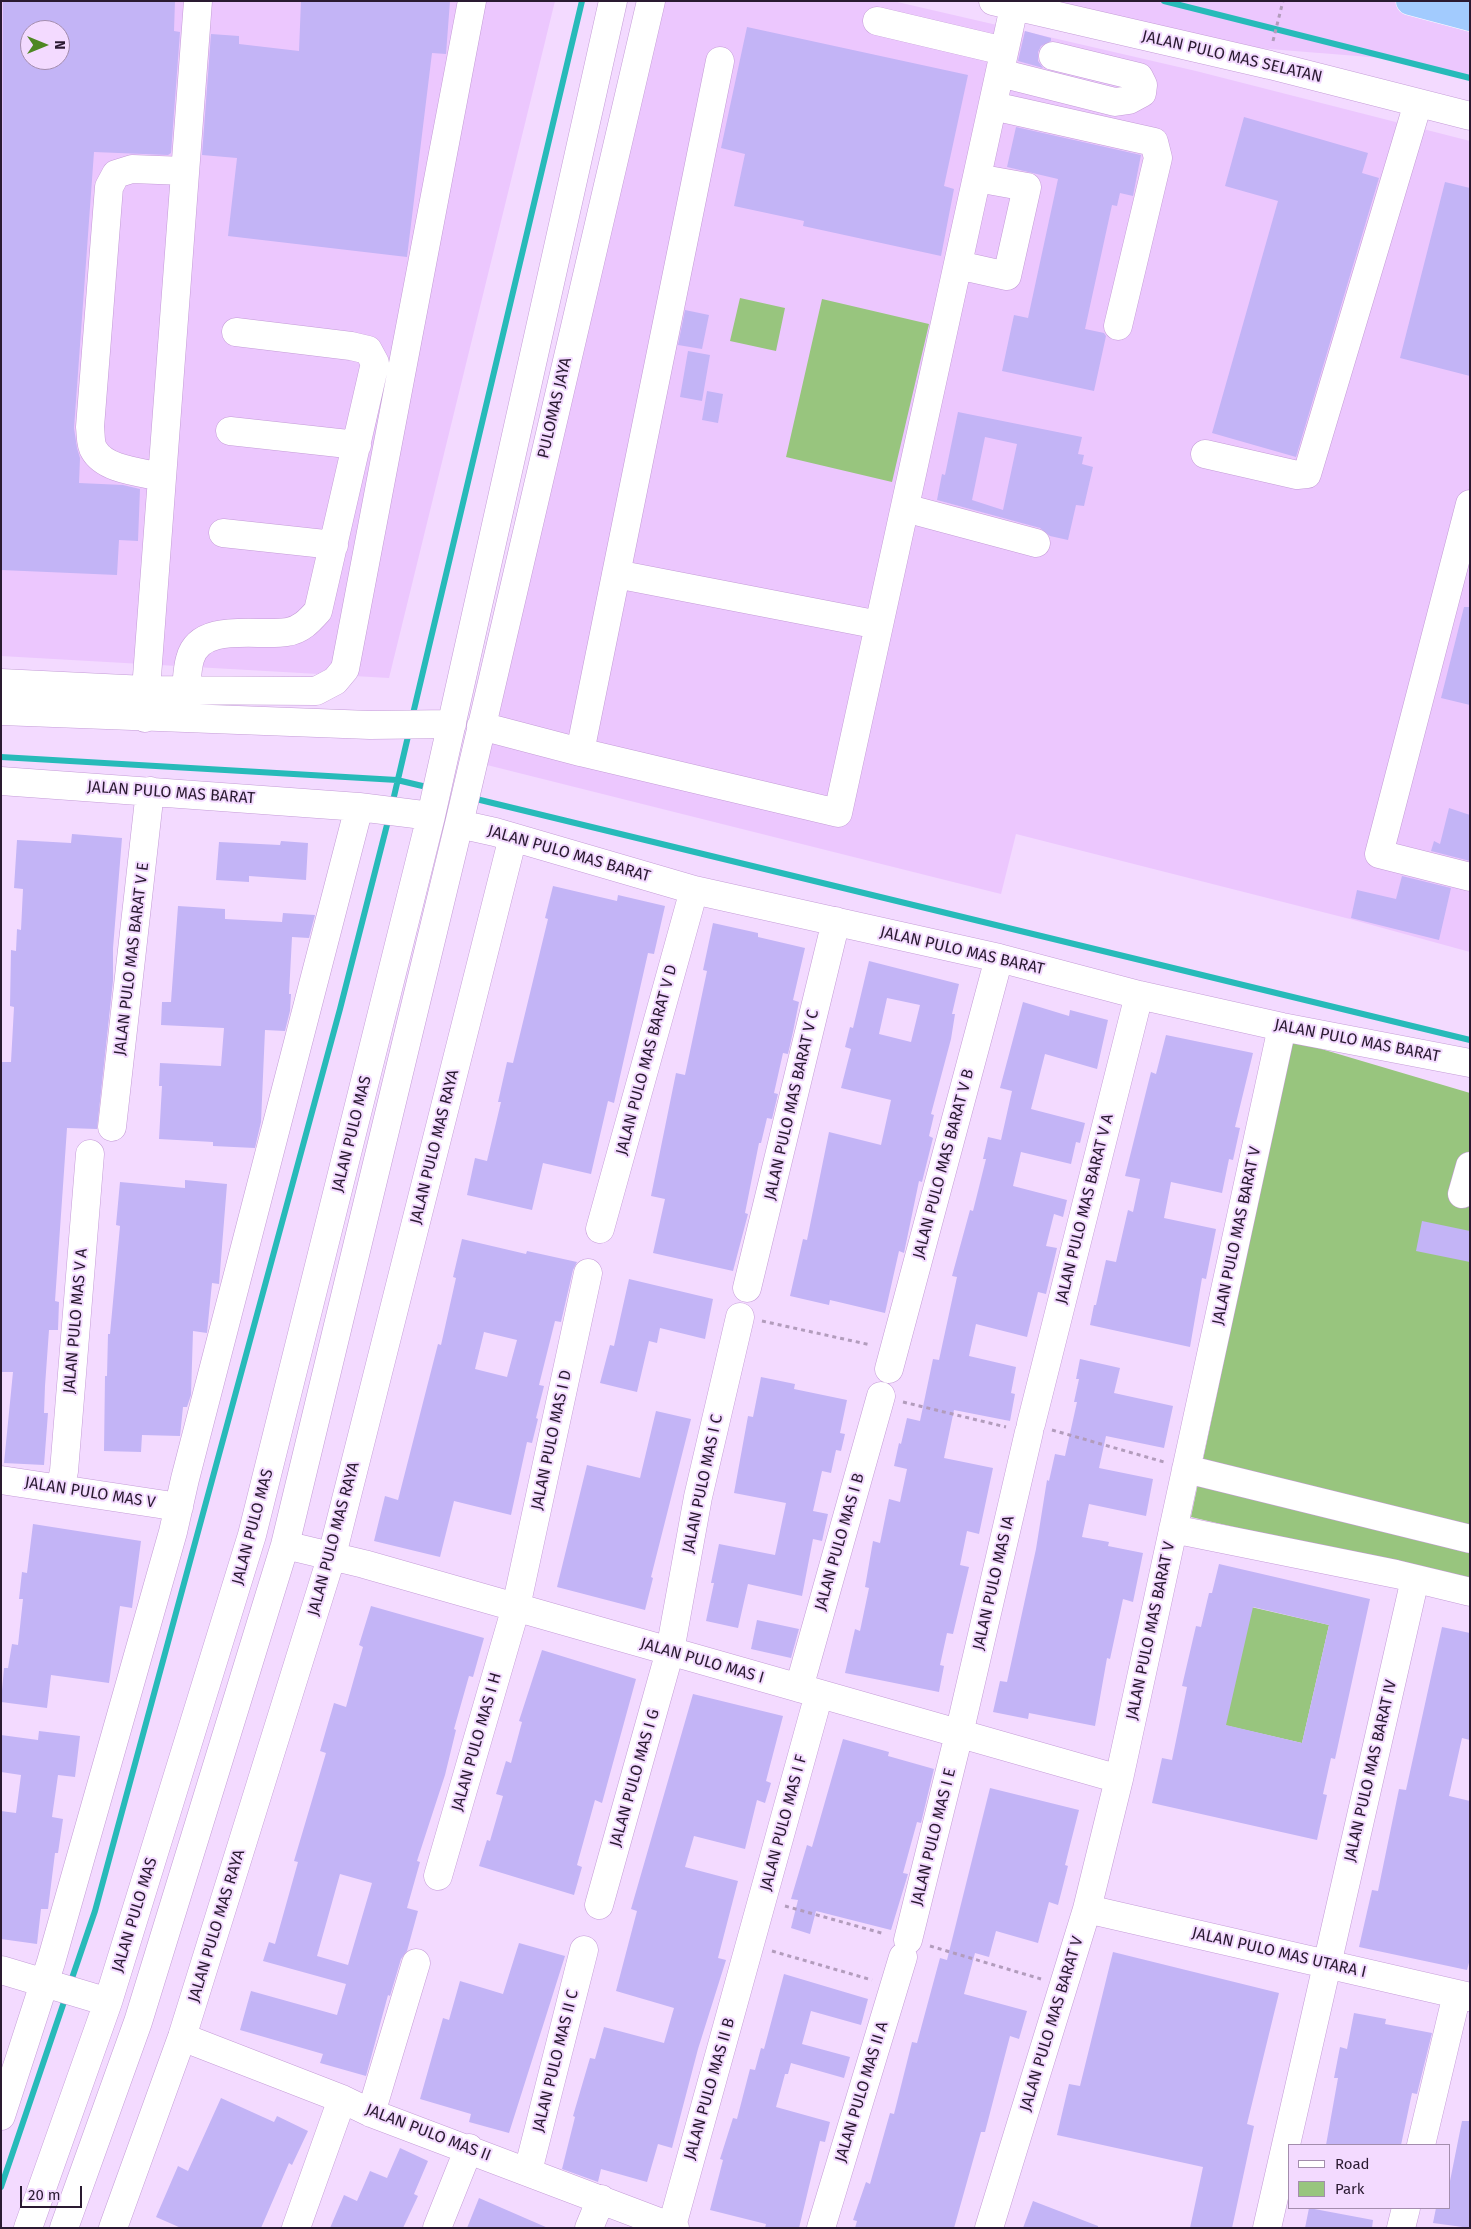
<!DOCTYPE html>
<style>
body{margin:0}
#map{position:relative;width:1471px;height:2229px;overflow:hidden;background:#f3daff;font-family:"Fira Sans",sans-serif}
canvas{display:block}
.frame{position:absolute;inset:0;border:2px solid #2a1a31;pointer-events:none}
.legend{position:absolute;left:1288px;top:2144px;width:162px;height:65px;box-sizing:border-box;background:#f3daff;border:1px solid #a38dad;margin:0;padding:6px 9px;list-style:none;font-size:15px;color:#2a1a31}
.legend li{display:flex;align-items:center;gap:10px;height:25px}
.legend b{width:25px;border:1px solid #a38dad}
.north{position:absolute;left:20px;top:20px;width:50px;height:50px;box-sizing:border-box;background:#f3daff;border:1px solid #a38dad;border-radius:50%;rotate:90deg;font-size:14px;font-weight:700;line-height:20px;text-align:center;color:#2a1a31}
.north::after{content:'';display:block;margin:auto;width:18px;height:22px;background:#4e8723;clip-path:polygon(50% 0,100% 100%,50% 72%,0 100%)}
.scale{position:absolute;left:20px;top:2186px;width:62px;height:22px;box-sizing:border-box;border:2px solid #2a1a31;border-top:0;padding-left:6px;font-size:15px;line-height:18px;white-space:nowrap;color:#2a1a31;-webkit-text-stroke:4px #f3daff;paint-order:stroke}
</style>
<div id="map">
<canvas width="1471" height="2229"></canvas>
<div class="frame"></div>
<ul class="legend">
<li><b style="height:6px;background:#fff"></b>Road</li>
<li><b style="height:14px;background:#98c57e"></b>Park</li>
</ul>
<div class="north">N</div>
<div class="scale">20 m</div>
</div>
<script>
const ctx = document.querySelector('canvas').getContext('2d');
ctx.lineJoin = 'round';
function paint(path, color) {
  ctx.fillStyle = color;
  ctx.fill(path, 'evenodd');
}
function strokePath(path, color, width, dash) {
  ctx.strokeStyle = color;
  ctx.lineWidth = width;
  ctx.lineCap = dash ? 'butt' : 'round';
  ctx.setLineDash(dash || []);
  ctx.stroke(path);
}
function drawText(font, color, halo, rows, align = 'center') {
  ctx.font = font + ' "Fira Sans",sans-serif';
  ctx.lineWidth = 4;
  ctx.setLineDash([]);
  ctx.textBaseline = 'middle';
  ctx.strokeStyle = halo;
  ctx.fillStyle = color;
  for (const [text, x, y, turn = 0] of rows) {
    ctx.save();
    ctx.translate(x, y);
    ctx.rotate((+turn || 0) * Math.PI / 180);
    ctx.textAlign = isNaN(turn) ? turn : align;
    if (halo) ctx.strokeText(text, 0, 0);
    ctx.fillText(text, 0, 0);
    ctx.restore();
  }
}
const built = new Path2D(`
 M 1,1 L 555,1 L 389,678 L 1,656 ZM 30,30 L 60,30 L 60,60 L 30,60 Z
 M 662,1 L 893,1 L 1196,71 L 1470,141 L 1470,952 L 1350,919 L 1016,834 L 1001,894 L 487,765 Z
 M 998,1 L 1470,1 L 1470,78 L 1395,59 L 1181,42 Z`);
const green = new Path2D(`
 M 740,298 L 785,308 L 776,351 L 730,341 Z
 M 822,299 L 929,324 L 892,482 L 786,457 Z
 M 1291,1040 L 1470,1093 L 1470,1582 L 1191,1517 Z
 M 1238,1604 L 1329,1625 L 1302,1743 L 1211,1722 Z`);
const stream = new Path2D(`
 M 1164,1 L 1470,78
 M 412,718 L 582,1
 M 1,757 L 397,780 L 431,788
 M 472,798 L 1470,1040
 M 392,805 L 409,732
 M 70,1984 L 95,1911 L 340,1009 L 389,817
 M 1,2187 L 66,1996`);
const building = new Path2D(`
 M 3,1 L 175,1 L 174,31 L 180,32 L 171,153 L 168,155 L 94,152 L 74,428 L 77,448 L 80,458 L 79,483 L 123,485 L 140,489 L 138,541 L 119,540 L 117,575 L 1,570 ZM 30,30 L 60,30 L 60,60 L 30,60 Z
 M 301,1 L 450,1 L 446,54 L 432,53 L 407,257 L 228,236 L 237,158 L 202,155 L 211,34 L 239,36 L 239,44 L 299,51 Z
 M 747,27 L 968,75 L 944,186 L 954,189 L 941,256 L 803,226 L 804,221 L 734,206 L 745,154 L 721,148 Z
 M 1025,31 L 1051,38 L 1051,41 L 1041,46 L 1038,52 L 1038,61 L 1043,68 L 1018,61 Z
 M 1244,117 L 1368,153 L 1362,173 L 1379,178 L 1296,457 L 1212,433 L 1278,201 L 1225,186 Z
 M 1016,127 L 1141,155 L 1133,196 L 1120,193 L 1117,206 L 1112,205 L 1085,329 L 1104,333 L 1106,336 L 1094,391 L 1002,371 L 1014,315 L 1028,318 L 1058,179 L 1007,167 Z
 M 1445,182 L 1470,188 L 1470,376 L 1400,358 Z
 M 685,310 L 709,315 L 702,349 L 678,345 Z
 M 688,351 L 710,355 L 702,401 L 680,397 Z
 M 707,391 L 723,394 L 718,423 L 702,420 Z
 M 958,412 L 1082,437 L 1078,454 L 1084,455 L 1082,464 L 1093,467 L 1084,506 L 1076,505 L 1068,540 L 1050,536 L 1040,528 L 937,500 L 942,474 L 945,475 ZM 985,437 L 1017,444 L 1003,510 L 972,500 Z
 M 1464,607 L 1470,607 L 1470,705 L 1441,698 Z
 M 1449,808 L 1470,815 L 1470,861 L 1431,851 L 1434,841 L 1440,844 Z
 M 72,834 L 122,838 L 113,948 L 113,981 L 97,1129 L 67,1128 L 55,1301 L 59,1302 L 58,1330 L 49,1330 L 45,1386 L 44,1413 L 48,1413 L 44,1465 L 4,1463 L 13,1372 L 1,1372 L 1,1062 L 11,1062 L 14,1007 L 10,1006 L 11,950 L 16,951 L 17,929 L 21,930 L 23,889 L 14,888 L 17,840 L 71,843 Z
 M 281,841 L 308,843 L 306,880 L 249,876 L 249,882 L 216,880 L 219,842 L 280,845 Z
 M 1402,876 L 1451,888 L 1439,940 L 1351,918 L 1357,890 L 1396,899 Z
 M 553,886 L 617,901 L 618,895 L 665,906 L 654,954 L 648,953 L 614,1103 L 608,1101 L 591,1174 L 543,1163 L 532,1210 L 467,1195 L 475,1158 L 487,1161 L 501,1102 L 498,1102 L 507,1062 L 513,1063 L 548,919 L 545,918 Z
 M 178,906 L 225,909 L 225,919 L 282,922 L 283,913 L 315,915 L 309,938 L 292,937 L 289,994 L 291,994 L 290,1011 L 285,1031 L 265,1030 L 261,1122 L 255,1148 L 213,1146 L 213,1142 L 159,1139 L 162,1086 L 159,1086 L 160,1063 L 221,1066 L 224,1028 L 161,1025 L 162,1002 L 171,1002 Z
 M 713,923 L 758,933 L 758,937 L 805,948 L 793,1000 L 799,1002 L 793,1032 L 788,1054 L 783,1053 L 774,1093 L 778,1094 L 772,1119 L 767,1118 L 761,1143 L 759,1143 L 745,1213 L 748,1214 L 733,1271 L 653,1253 L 665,1199 L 651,1196 L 676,1073 L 685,1075 L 707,971 L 703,970 Z
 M 869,961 L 959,984 L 952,1014 L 955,1014 L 951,1039 L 931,1114 L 934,1115 L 929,1136 L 933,1138 L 922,1182 L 919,1181 L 904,1253 L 899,1251 L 885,1313 L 830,1300 L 829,1305 L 790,1296 L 803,1239 L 807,1240 L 829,1132 L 881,1145 L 891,1100 L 841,1088 L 851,1049 L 845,1047 L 850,1027 L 853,1028 ZM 887,998 L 920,1005 L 911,1042 L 879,1034 Z
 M 1023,1002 L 1069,1016 L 1070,1010 L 1108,1020 L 1097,1069 L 1045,1054 L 1031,1109 L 1085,1123 L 1080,1143 L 1076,1142 L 1071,1164 L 1021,1152 L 1013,1186 L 1067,1200 L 1063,1217 L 1054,1214 L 1046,1246 L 1057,1248 L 1046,1294 L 1038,1292 L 1027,1337 L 976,1324 L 969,1356 L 1016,1367 L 1011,1393 L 1015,1394 L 1010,1421 L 954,1410 L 944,1458 L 993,1468 L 979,1534 L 967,1531 L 960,1565 L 969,1567 L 953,1634 L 947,1633 L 940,1665 L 944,1666 L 939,1692 L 845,1673 L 855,1629 L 860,1631 L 869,1588 L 865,1587 L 873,1541 L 880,1543 L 889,1499 L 900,1502 L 907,1469 L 894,1466 L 899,1443 L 901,1444 L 907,1418 L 920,1421 L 933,1359 L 939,1360 L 957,1277 L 952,1276 L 970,1210 L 973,1211 L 986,1159 L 983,1159 L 988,1137 L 1001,1140 L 1012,1091 L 1000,1088 Z
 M 1166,1035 L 1253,1053 L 1235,1127 L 1240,1128 L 1233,1160 L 1229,1159 L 1222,1193 L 1171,1182 L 1164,1218 L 1216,1229 L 1206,1279 L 1202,1278 L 1190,1347 L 1090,1325 L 1094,1305 L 1096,1305 L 1106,1260 L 1116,1262 L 1128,1210 L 1133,1212 L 1140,1179 L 1125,1176 L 1151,1072 L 1156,1074 Z
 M 185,1180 L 227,1184 L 219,1284 L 212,1283 L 207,1333 L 193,1331 L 191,1395 L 187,1407 L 183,1407 L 180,1436 L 142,1435 L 141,1452 L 104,1451 L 105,1376 L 107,1376 L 108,1334 L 110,1334 L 120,1226 L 116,1225 L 120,1182 L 185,1188 Z
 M 1422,1221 L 1470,1231 L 1470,1262 L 1416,1251 Z
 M 462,1239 L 526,1254 L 527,1251 L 577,1262 L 573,1270 L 561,1322 L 555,1321 L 539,1385 L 544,1386 L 536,1418 L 538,1419 L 532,1443 L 527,1442 L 511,1515 L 454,1501 L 440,1557 L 374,1541 L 385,1496 L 398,1500 L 438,1344 L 441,1345 L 456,1278 L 453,1277 ZM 484,1332 L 517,1340 L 507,1377 L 475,1369 Z
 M 629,1279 L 713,1299 L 705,1339 L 660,1328 L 657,1343 L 649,1341 L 637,1392 L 600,1383 L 610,1345 L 614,1346 Z
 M 1080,1359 L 1120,1368 L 1114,1393 L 1173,1406 L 1164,1448 L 1106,1436 L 1099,1468 L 1153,1479 L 1146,1516 L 1089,1504 L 1082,1537 L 1109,1542 L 1108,1546 L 1143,1553 L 1133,1602 L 1123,1599 L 1110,1659 L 1107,1658 L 1095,1726 L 1029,1713 L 1028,1719 L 993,1712 L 1000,1681 L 1007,1682 L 1036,1549 L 1047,1480 L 1049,1481 L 1055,1454 L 1065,1456 L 1077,1402 L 1074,1402 L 1079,1379 L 1076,1379 Z
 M 761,1377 L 795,1384 L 794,1389 L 847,1400 L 840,1433 L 845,1434 L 841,1451 L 836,1450 L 831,1473 L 822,1471 L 813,1511 L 828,1514 L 822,1541 L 813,1539 L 802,1596 L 748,1584 L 738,1628 L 706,1621 L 714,1583 L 711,1583 L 719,1544 L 775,1555 L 786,1503 L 734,1493 L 748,1416 L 753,1417 Z
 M 656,1411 L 691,1419 L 651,1577 L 653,1578 L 645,1610 L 557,1587 L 587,1465 L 640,1478 Z
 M 33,1524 L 141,1541 L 132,1608 L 120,1606 L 109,1683 L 51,1675 L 47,1708 L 1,1702 L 4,1668 L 8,1668 L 12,1644 L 18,1645 L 23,1599 L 19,1599 L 22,1572 L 27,1573 Z
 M 1219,1564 L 1370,1599 L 1335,1759 L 1331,1758 L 1323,1794 L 1327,1795 L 1317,1840 L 1152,1803 L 1162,1758 L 1172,1760 L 1187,1687 L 1182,1686 L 1196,1626 L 1201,1627 L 1209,1593 L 1212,1593 ZM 1253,1607 L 1329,1625 L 1302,1743 L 1226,1725 Z
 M 371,1606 L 484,1638 L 473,1677 L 469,1676 L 454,1729 L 456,1730 L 445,1775 L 417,1861 L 420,1862 L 407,1908 L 418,1911 L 407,1951 L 401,1959 L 390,1996 L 388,1995 L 366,2076 L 320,2063 L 323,2054 L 240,2030 L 251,1991 L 337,2015 L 346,1984 L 263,1961 L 269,1942 L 275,1944 L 298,1862 L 294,1861 L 326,1753 L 320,1751 L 334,1703 L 346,1707 L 363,1647 L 359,1645 ZM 340,1874 L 372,1883 L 348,1965 L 317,1956 Z
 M 757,1620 L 799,1629 L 791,1658 L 751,1649 Z
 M 1442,1627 L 1470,1633 L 1470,1740 L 1462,1738 L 1449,1796 L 1470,1801 L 1470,1959 L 1467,1970 L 1359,1947 L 1372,1890 L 1378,1891 L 1399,1789 L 1406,1790 Z
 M 542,1650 L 636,1679 L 602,1803 L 595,1800 L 577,1865 L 582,1867 L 574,1895 L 479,1866 L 487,1840 L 490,1841 L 503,1796 L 496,1794 L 506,1761 L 511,1763 L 522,1722 L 519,1721 Z
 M 693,1694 L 783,1716 L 766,1781 L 771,1783 L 765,1803 L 757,1800 L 745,1849 L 694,1836 L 685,1867 L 738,1881 L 718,1958 L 726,1960 L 698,2049 L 672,2148 L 658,2144 L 647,2182 L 601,2169 L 598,2182 L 562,2169 L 575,2117 L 573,2116 L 590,2058 L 595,2059 L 604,2027 L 664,2043 L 674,2008 L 616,1991 L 637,1911 L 631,1909 Z
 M 39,1731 L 80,1736 L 75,1777 L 58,1775 L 52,1817 L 63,1819 L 58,1853 L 55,1853 L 48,1909 L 41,1909 L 37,1944 L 1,1939 L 1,1811 L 16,1813 L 21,1775 L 1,1772 L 1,1735 L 38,1740 Z
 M 843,1739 L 889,1752 L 888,1756 L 934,1769 L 921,1823 L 917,1822 L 903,1873 L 908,1874 L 891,1930 L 816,1911 L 810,1934 L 791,1928 L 798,1900 L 791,1899 L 807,1845 L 812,1847 Z
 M 990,1788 L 1079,1810 L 1065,1865 L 1068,1866 L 1058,1905 L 1049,1902 L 1038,1943 L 996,1931 L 989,1957 L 975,1953 L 964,1994 L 1027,2011 L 1019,2039 L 1010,2036 L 985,2132 L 981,2132 L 954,2228 L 855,2228 L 857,2221 L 853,2220 L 858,2205 L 866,2182 L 870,2184 L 890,2113 L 894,2114 L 912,2042 L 917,2043 L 940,1958 L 947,1960 Z
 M 519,1943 L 565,1956 L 509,2133 L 469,2122 L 471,2114 L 420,2099 L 443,2018 L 449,2020 L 460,1981 L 503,1994 Z
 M 1113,1952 L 1279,1993 L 1247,2124 L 1254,2126 L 1232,2228 L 1190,2228 L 1203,2167 L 1057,2135 L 1069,2084 L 1080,2086 Z
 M 784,1974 L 868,1999 L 861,2025 L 811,2011 L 802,2044 L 850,2057 L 844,2078 L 791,2063 L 788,2074 L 785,2074 L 776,2107 L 830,2122 L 825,2142 L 820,2141 L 799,2228 L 765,2228 L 766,2224 L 710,2210 L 723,2160 L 720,2159 L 733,2118 L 737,2119 L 750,2069 L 755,2070 L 761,2048 L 764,2049 Z
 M 1354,2013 L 1386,2019 L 1385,2024 L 1432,2033 L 1417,2094 L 1412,2093 L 1401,2145 L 1326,2145 L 1338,2078 L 1334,2078 L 1340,2047 L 1347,2049 Z
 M 221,2098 L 274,2122 L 277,2116 L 308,2131 L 292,2165 L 289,2163 L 261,2228 L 181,2228 L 156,2217 L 178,2166 L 188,2171 Z
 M 1462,2121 L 1470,2121 L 1470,2228 L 1433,2223 L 1436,2208 L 1450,2208 L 1450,2181 Z
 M 400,2148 L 428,2161 L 414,2194 L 418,2196 L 403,2228 L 330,2228 L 344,2195 L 357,2201 L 370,2171 L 387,2178 Z
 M 479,2198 L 548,2228 L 467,2228 Z
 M 1033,2201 L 1098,2226 L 1098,2228 L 1023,2228 Z
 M 1309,2208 L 1373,2220 L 1372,2228 L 1305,2228 Z`);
const path = new Path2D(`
 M 1273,41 L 1283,1
 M 762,1321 L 871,1345
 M 903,1402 L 1006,1427
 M 1052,1430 L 1164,1462
 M 785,1906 L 885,1934
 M 930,1946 L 1041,1979
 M 772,1951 L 872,1980`);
const minor = new Path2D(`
 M 993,1 L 1270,65 L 1470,116
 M 877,21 L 1004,51
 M 1000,73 L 1115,102 L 1129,100 L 1142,93 L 1143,85 L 1139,77 L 1053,56
 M 993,106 L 1154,142 L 1158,158 L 1118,326
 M 958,265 L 1007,276 L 1027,187 L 977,178
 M 230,431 L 357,445
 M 1205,454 L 1297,475 L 1307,474 L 1418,103
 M 162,477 C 141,472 105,470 94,450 C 90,444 91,434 90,427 L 109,187 L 116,174 L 132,169 L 185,171
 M 1470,504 L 1379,854 L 1470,877
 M 905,508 L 1036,543
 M 223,533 L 334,545
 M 616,574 L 879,625
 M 1,683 L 146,690 L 198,1
 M 186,690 C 187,680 187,669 190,659 C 200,621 259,637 287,632 C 301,630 309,621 318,611 L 375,363 L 368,350 L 351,346 L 236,332
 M 1,711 L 370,725 L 452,724
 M 145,718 L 146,690 L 316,691 L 335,681 L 345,669 L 472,1
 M 481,726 L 580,752 L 838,813 L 1014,7
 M 580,752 L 720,61
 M 1,781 L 359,807 L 431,816
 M 459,824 L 495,832 L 694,890 L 999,958 L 1139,995 L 1282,1027 L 1470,1063
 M 112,1127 L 150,791
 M 1462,1194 L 1470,1166
 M 600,1229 L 694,890
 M 747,1288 L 836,921
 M 889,1369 L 999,958
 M 1031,1424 L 1139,995
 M 1186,1469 L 1470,1539
 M 1,1480 L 179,1507
 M 60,1488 L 64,1471 L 90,1154
 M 1173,1529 L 1396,1574 L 1470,1592
 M 285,1545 L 364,1564 L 1119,1779
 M 799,1688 L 881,1396
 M 438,1876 L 516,1607 L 588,1273
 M 599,1905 L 670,1651 L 698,1497 L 740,1317
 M 1087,1909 L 1470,1997
 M 908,1940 L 959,1734 L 1029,1432
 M 1,1970 L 108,2002
 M 182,2037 L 342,2099 L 371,2113 L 675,2228
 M 371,2113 L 416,1963
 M 1,2116 L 51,1962 L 173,1532 L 185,1479 L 359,807
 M 1421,2145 L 1457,1994
 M 528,2171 L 584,1950
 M 672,2226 L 819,1694
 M 28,2228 L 108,2002 L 252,1535 L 431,816 L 613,1
 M 64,2228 L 138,2022 L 285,1545 L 459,824 L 651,1
 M 113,2228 L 182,2037 L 332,1555 L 513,837
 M 296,2228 L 342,2099
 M 437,2228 L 469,2148
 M 589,2228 L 601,2199
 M 821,2228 L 903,1957
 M 989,2228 L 1087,1909 L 1119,1779 L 1282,1027
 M 1267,2228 L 1415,1579
 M 1401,2228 L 1406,2208`);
const highway = new Path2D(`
 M 1410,1 L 1470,17`);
const streetNames = [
 ["JALAN PULO MAS SELATAN",1232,57,13],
 ["PULOMAS JAYA",555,408,-77],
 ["JALAN PULO MAS BARAT",171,793,4],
 ["JALAN PULO MAS BARAT",569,854,16],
 ["JALAN PULO MAS BARAT",962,951,13],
 ["JALAN PULO MAS BARAT V E",132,959,-83],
 ["JALAN PULO MAS BARAT",1357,1041,11],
 ["JALAN PULO MAS BARAT V D",647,1060,-75],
 ["JALAN PULO MAS BARAT V C",792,1105,-77],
 ["JALAN PULO MAS",352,1134,-76],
 ["JALAN PULO MAS RAYA",435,1147,-76],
 ["JALAN PULO MAS BARAT V B",944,1164,-75],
 ["JALAN PULO MAS BARAT V A",1085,1209,-76],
 ["JALAN PULO MAS BARAT V",1237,1236,-78],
 ["JALAN PULO MAS V A",76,1321,-85],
 ["JALAN PULO MAS I D",552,1440,-78],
 ["JALAN PULO MAS I C",703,1484,-78],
 ["JALAN PULO MAS V",90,1493,9],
 ["JALAN PULO MAS",253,1527,-75],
 ["JALAN PULO MAS RAYA",334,1539,-75],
 ["JALAN PULO MAS I B",840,1542,-74],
 ["JALAN PULO MAS IA",994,1583,-77],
 ["JALAN PULO MAS BARAT V",1151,1631,-78],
 ["JALAN PULO MAS I",702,1661,16],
 ["JALAN PULO MAS I H",477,1742,-74],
 ["JALAN PULO MAS BARAT IV",1371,1771,-77],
 ["JALAN PULO MAS I G",635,1778,-74],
 ["JALAN PULO MAS I F",784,1823,-75],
 ["JALAN PULO MAS I E",934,1837,-76],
 ["JALAN PULO MAS",135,1915,-73],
 ["JALAN PULO MAS RAYA",217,1926,-73],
 ["JALAN PULO MAS UTARA I",1279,1953,13],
 ["JALAN PULO MAS BARAT V",1052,2024,-73],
 ["JALAN PULO MAS II C",556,2061,-76],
 ["JALAN PULO MAS II B",710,2089,-74],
 ["JALAN PULO MAS II A",862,2092,-73],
 ["JALAN PULO MAS II",428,2133,21]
];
paint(built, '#ecc7fe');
paint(green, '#98c57e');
strokePath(stream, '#27bab9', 6);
paint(building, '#c3b4f6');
strokePath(minor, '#c49cd7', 29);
strokePath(highway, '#fff', 29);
strokePath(path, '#b29cbc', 3, [4, 4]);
strokePath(minor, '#fff', 28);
strokePath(highway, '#a2cbfe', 28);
drawText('16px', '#2a1a31', '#f3daff', streetNames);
</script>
